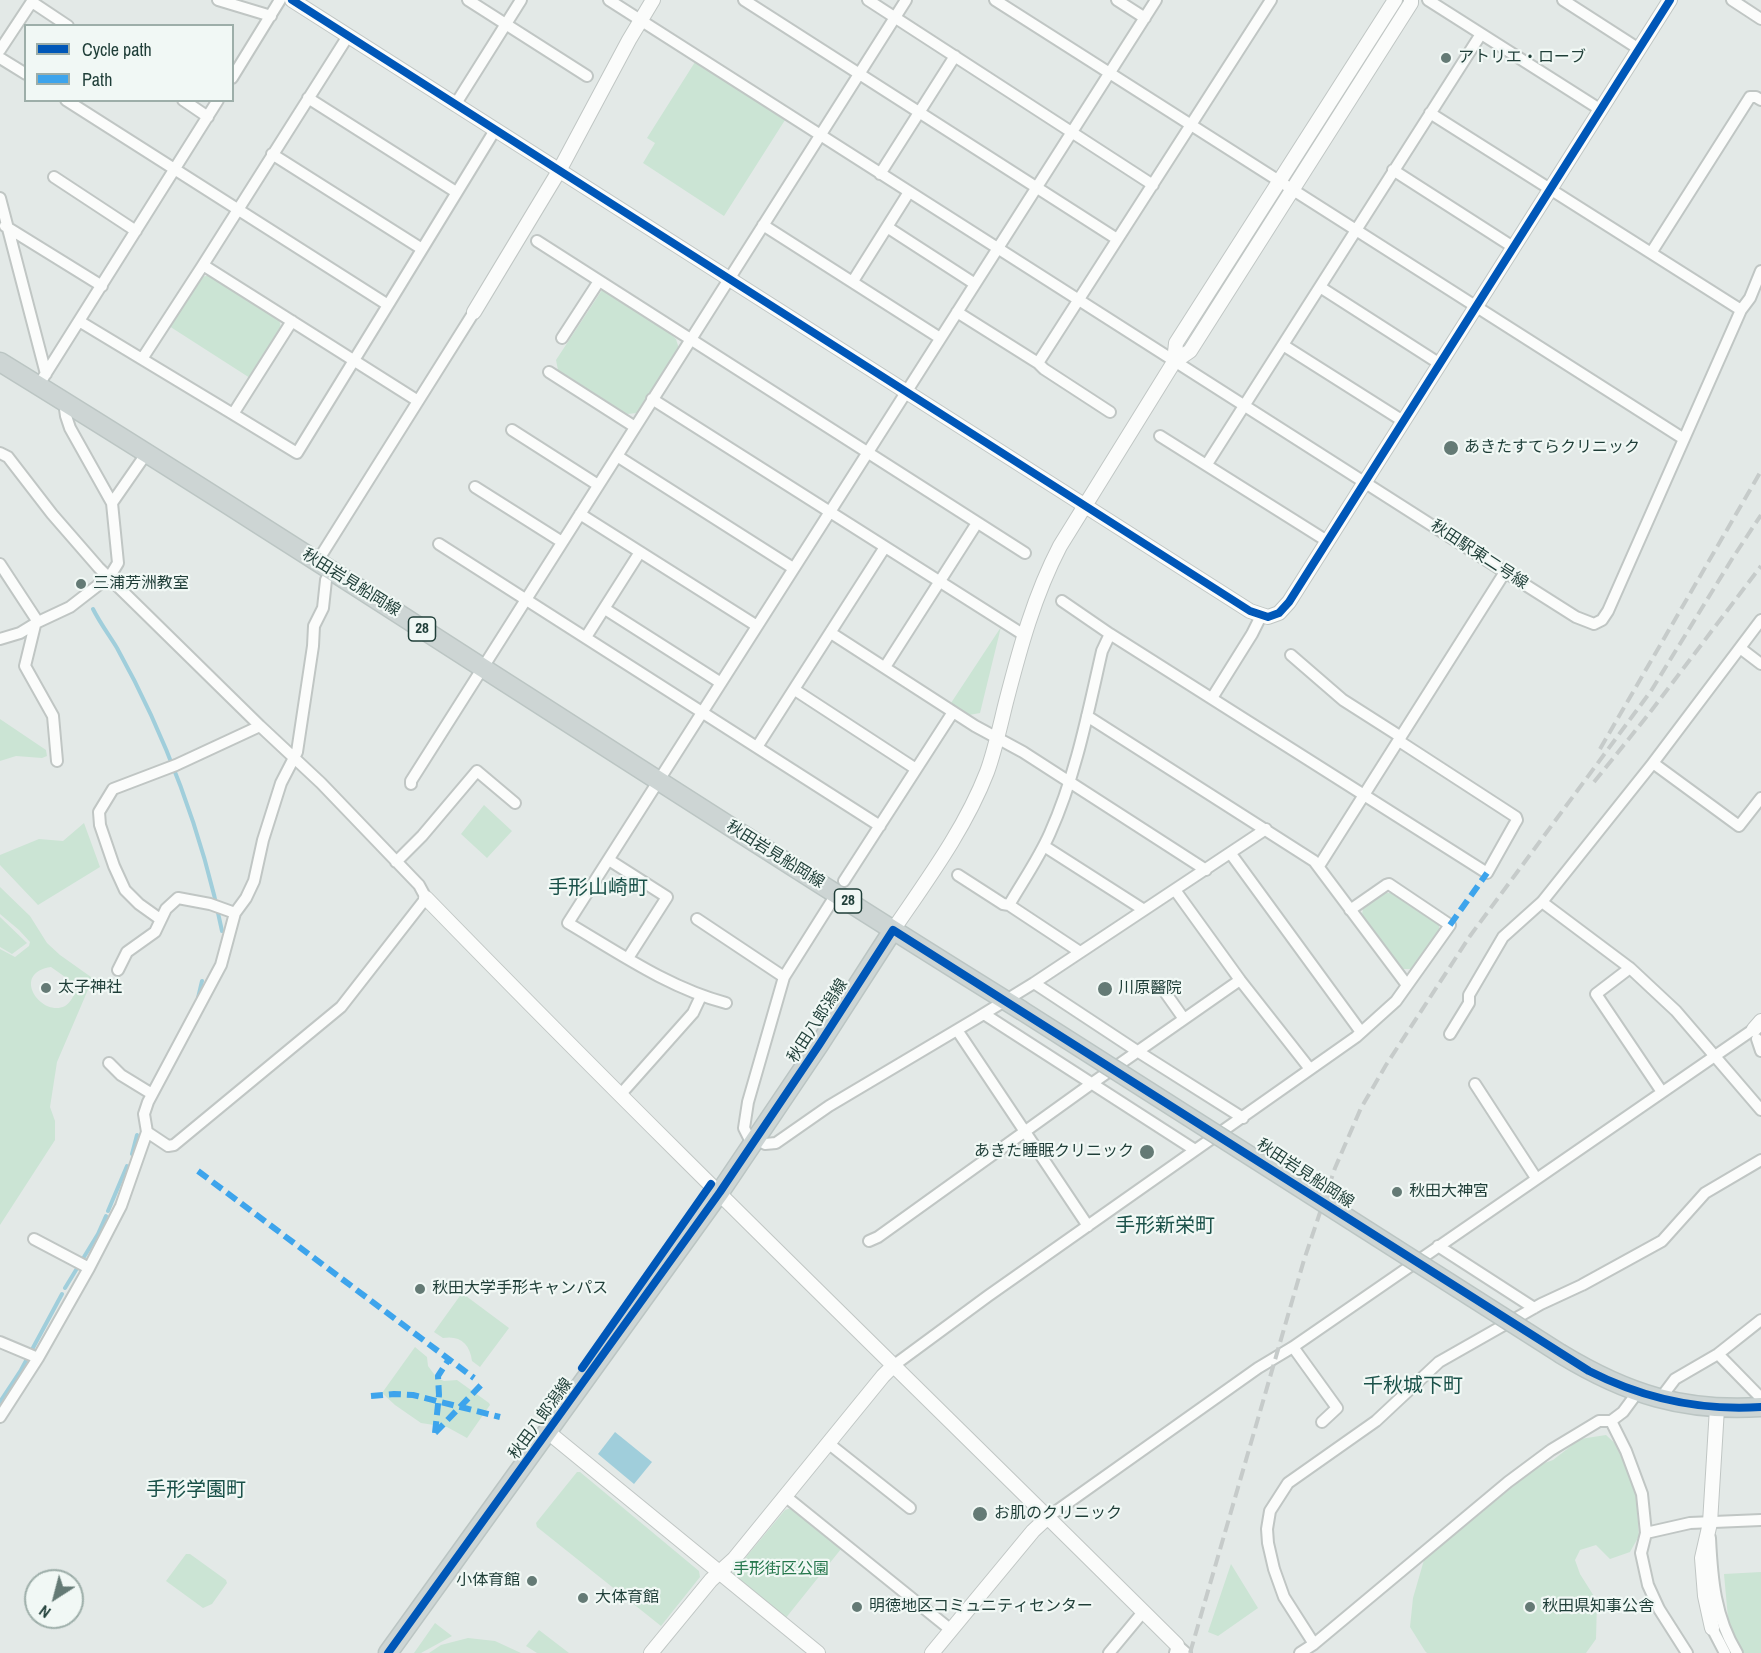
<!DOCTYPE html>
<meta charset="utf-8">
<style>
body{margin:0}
#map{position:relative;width:1761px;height:1653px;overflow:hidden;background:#e3e9e7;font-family:"Archivo Narrow",sans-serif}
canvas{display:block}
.legend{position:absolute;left:24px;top:24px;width:210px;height:78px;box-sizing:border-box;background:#f1f8f5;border:2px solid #9daea9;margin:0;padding:8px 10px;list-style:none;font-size:18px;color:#1f3e38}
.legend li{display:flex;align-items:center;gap:12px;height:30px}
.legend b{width:30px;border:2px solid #9daea9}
.north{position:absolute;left:24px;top:1569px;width:60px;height:60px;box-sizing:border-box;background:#f1f8f5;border:2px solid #9daea9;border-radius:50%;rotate:216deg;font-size:16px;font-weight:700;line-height:24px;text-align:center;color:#1f3e38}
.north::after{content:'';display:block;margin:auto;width:21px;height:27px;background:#647a75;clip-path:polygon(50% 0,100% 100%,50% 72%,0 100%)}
</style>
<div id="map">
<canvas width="1761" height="1653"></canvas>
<ul class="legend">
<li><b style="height:8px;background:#0057b8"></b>Cycle path</li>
<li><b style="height:8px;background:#3da4ec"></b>Path</li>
</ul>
<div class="north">N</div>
</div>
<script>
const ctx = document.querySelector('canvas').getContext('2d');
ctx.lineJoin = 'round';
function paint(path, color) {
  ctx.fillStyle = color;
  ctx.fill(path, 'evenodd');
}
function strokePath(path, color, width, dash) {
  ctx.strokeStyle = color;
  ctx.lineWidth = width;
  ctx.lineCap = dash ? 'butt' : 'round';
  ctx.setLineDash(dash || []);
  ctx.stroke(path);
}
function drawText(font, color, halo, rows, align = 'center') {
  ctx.font = font + ' "Archivo Narrow","Noto Sans JP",sans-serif';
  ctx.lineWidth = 4.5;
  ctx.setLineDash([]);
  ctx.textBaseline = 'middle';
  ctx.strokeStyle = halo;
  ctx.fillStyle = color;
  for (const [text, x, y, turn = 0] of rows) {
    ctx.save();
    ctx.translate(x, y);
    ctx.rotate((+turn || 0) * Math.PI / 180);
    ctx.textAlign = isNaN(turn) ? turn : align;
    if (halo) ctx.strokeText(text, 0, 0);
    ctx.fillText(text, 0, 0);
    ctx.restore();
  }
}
const green = new Path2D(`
 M 695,62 L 785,120 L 724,216 L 643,163 L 655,143 L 647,138 Z
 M 211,275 L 279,318 L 281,329 L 250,378 L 169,326 L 201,277 Z
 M 602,290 L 668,332 L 676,339 L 679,349 L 637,413 L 627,414 L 558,370 L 556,360 Z
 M 1001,627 L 980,713 L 969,715 L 951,703 Z
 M 0,719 L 46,750 L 47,756 L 42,758 L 16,756 L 0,761 Z
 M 484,805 L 512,831 L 487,858 L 461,834 Z
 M 84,823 L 100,867 L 38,905 L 0,865 L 0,855 L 39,839 L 63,841 Z
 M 0,887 L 30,916 L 47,943 L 60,955 L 91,977 L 90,985 L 57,1062 L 50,1107 L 55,1121 L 55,1140 L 0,1225 L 0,949 L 15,957 L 29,946 L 30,942 L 19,930 L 0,914 ZM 51,967 L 68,979 L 76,991 C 73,997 70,1003 65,1006 C 41,1018 10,973 51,967 Z
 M 1383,893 L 1393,893 L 1439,922 L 1439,931 L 1412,969 L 1400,969 L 1362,916 L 1363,907 Z
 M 0,917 L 27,943 L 12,954 L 0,947 Z
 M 462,1293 L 509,1328 L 480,1367 L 472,1361 C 470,1344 460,1335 443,1338 L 434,1332 Z
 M 415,1347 L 427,1357 L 428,1366 L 437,1378 L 444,1381 L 457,1380 L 489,1403 L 490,1405 L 467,1438 L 447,1427 L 421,1423 L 395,1405 L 382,1393 Z
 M 1606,1435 L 1618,1446 L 1636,1492 L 1639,1536 L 1630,1552 L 1610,1559 L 1596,1545 L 1580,1550 L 1575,1560 L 1580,1574 L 1597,1601 L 1596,1639 L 1586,1653 L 1427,1653 L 1425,1651 L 1410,1627 L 1413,1598 L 1424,1560 L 1539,1465 L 1553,1460 L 1580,1439 Z
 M 577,1472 L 580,1472 L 699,1571 L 700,1577 L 661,1626 L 537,1527 L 536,1523 Z
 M 791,1508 L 841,1549 L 785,1619 L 732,1574 L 785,1510 Z
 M 186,1554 L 190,1554 L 226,1580 L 227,1583 L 212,1604 L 203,1608 L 166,1581 Z
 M 1231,1564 L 1258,1608 L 1218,1636 L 1208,1632 Z
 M 1761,1572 L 1761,1653 L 1744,1653 L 1729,1629 L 1724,1574 Z
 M 435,1623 L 452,1636 L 421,1653 L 414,1653 Z
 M 539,1630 L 569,1653 L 537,1653 L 526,1646 Z
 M 468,1638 L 495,1641 L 521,1653 L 429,1653 L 441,1645 Z`);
const water = new Path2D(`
 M 615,1432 L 652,1462 L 634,1484 L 598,1454 Z`);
const stream = new Path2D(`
 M 93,609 C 100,623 109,635 117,648 C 165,734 203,835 222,931
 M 198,998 L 202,981
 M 132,1154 L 137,1135
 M 108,1211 L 127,1166
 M 65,1288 L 98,1234 L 106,1216
 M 0,1402 L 21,1370 L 62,1294`);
const minor = new Path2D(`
 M 218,0 L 271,16
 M 468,0 L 587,76
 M 609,0 L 1505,572 L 1576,617 L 1594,624 L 1602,620 L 1608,611 L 1741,310 L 1750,298 L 1761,271
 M 744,0 L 1117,239
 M 868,0 L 1153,185
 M 995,0 L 1684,439
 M 1117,0 L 1145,18
 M 1428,0 L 1601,110
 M 1563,0 L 1639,49
 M 1732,0 L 1761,19
 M 32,2 L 68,26
 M 348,36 L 203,265 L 418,401
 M 0,50 L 33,0
 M 0,58 L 26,74
 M 232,78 L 280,0
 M 308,98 L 456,192
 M 66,100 L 388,305 L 297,453 L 233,414 L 292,321
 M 183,100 L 208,117
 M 455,105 L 521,0
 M 1430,113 L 1741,310
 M 272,154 L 422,249
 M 1393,170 L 1513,247
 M 880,174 L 955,56
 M 54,177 L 136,231
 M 0,198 L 46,374
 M 763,225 L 940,338
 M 5,226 L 102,286
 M 887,227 L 975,284
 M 537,241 L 1025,553
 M 1651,253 L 1750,97 L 1756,97 L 1761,100
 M 853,281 L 909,192
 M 1320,287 L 1440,364
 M 388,305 L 495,130
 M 957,312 L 1038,363 L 1044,369 L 1110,412
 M 79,321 L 233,414
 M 562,338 L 599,281
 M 1283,345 L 1403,421
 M 142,359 L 203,265
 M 1038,363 L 1271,0
 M 549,372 L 635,427
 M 38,386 L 218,100
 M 652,399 L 1024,635
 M 512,430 L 598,485
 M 1160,436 L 1327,541
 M 0,453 L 8,457 L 52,514 L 99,568 L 260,726 L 321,783 L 419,885 L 426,898 L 341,1007 L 174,1145 L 168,1146 L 147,1132
 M 617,456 L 793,568
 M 1207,464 L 1481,34
 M 475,487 L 562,542
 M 112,503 L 146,454
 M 580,514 L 757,626
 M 439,544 L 880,826
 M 317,562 L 474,312
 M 0,564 L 38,622
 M 1062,601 L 1110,634 L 1487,873 L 1514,825 L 1517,820 L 1516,817 L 1399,741
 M 605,609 L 721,683
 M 35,625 L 25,666 L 53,716 L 57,761
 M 831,633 L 975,726 L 1023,752 L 1206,870
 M 586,637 L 640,552
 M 0,639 L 20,633 L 38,622 L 70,607 L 110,576 L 118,563 L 112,503 L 70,428 L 66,416 L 64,402
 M 1740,648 L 1761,664
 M 1291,655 L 1343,700 L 1401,737
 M 885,667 L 977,523
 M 795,690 L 916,769
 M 1212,698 L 1252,634 L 1261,616
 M 1087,716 L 1314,861 L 1407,985
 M 757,747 L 885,547
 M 1653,763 L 1739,826 L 1761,798
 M 411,784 L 411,781 L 906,0
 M 1044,846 L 1144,910
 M 1231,854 L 1361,1032
 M 609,860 L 667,897 L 628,958
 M 396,862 L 422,836 L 477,771 L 515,803
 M 1319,866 L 1505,572
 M 958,875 L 1003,904 L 1009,905
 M 844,881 L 953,712
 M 1175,890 L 1240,980 L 1310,1069
 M 1542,902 L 1630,968 L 1676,1011 L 1761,1110
 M 160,919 L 139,904 L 125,890 L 114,866 L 100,825 L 99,812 L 113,789 L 176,765 L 260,726
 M 697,919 L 784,977
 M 1080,952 L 1009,905 C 1023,881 1039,858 1050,833 C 1076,775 1088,712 1102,651 L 1110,634
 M 1630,968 L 1596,994 L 1662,1092
 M 118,970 L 127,952 L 155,932 L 166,909 L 178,898 L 210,904 L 235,913
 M 1034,983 L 1137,1051 L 1243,1118
 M 1160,985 L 1184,1019
 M 726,1003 C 669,988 619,953 568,923 L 1156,0
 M 984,1014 L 1195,1150
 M 957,1030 L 1088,1226
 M 1450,1034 L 1469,1003 L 1469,995 L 1503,937 L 1542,902 L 1653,763 L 1761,620
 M 1757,1039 L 1761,1051
 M 109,1063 L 121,1075 L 152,1094
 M 1475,1084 L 1536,1178
 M 620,1095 L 693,1013 L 701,996
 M 756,1139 L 765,1144 L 776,1143 L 829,1106 L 977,1018 L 1034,983 L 1266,829
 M 752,1144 L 744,1128 L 748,1102 L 784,977 L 837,893
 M 34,1239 L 89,1268
 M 869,1241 L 878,1237 L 1091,1084 L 1240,980
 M 1438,1246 L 1534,1308
 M 0,1342 L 38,1358
 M 1293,1347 L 1337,1408 L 1322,1422
 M 1718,1354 L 1761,1398
 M 893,1366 L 988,1296 L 1356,1037 L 1396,1001 L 1450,925 L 1389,884 L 1386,885 L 1350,910
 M 1660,1399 L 1675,1379 L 1718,1354 L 1761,1320
 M 0,1417 L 38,1358 L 89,1268 L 121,1206 L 147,1132 L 144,1114 L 148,1102 L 221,965 L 235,913 L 246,898 L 254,881 L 263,840 L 281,783 L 297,752 L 313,646 L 314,626 L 323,608 L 326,580 L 331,571
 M 1611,1421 L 1626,1451 L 1642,1494 L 1646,1533 L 1641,1553 L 1648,1585 L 1659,1609 L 1687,1653
 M 828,1443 L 910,1508
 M 785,1496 L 951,1630
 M 1048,1517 L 1258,1368 L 1293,1347 L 1754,1029
 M 1646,1533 L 1690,1523 L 1761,1520
 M 1710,1538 C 1712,1579 1715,1617 1737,1653
 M 1712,1628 L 1725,1653
 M 1314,1644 L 1284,1597 L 1274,1569 L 1268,1543 L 1267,1529 L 1270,1511 L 1288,1483 L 1376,1421 L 1439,1362 L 1541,1304 L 1582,1285 L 1662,1241 L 1705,1193 L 1761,1160
 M 1109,1653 L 1143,1612
 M 1175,1653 L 1177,1645 L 1186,1653
 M 1300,1653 L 1314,1644 L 1508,1482 L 1551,1450 L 1599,1421 L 1611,1421 L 1623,1412 L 1637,1393`);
const tertiary = new Path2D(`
 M 292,0 L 1250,611 L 1268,617 L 1279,613 L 1289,602 L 1670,0
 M 474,312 L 559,171 L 629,40 L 653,0
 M 1174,362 L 1176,343 L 1395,0
 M 426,898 C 672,1151 926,1396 1177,1645
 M 893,930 C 927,880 965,829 987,772 C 995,750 1000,726 1006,702 C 1020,648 1034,596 1060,546 L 1174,362 L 1190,351 L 1411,3 L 1411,0
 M 1754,1029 L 1761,1021
 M 548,1432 L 818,1653
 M 1712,1628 L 1705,1596 L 1702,1558 L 1710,1523 L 1717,1408
 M 651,1653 L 711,1580 L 734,1559 L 883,1376 L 893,1366
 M 932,1653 L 1033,1531 L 1048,1517`);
const primary = new Path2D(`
 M 0,362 C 343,573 678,798 1021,1010
 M 1561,1354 C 1627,1394 1683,1412 1761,1407
 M 388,1653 L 720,1192 L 819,1045 L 893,930`);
const rail = new Path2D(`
 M 1600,749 L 1761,471
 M 1594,782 L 1648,715 L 1761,566
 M 1190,1653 L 1304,1260 L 1335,1168 L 1361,1108 L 1386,1065 L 1470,936 L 1651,691 L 1732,559 L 1761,515`);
const primaryBridge = new Path2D(`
 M 1021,1010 L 1561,1354`);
const quiet = new Path2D(`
 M 1450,925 L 1487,873
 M 198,1171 L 474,1378
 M 371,1396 L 394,1394 L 413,1395 L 500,1417
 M 435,1433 L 439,1395 L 438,1376 L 449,1359
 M 435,1433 L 482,1384`);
const cycleway = new Path2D(`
 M 292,0 L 1250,611 L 1268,617 L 1279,613 L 1289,602 L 1670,0
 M 582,1368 L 711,1184
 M 388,1653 L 720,1192 L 819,1045 L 893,930 L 1589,1371 C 1644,1399 1700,1411 1761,1407`);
const markers = [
 [1446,58,6,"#647a75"],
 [1451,448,8,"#647a75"],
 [81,584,6,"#647a75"],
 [46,988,6,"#647a75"],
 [1105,989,8,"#647a75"],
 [1147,1152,8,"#647a75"],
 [1397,1192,6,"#647a75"],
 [420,1289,6,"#647a75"],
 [980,1514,8,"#647a75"],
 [532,1581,6,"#647a75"],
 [583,1598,6,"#647a75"],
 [857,1607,6,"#647a75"],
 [1530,1607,6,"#647a75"]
];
const shields = [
 [422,629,27],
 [848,901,27]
];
const shieldNames = [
 ["28",422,629],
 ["28",848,901]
];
const poiNames = [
 ["アトリエ・ローブ",1458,58],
 ["あきたすてらクリニック",1464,448],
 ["三浦芳洲教室",93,584],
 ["太子神社",58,988],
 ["川原醫院",1118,989],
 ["あきた睡眠クリニック",1134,1152,"right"],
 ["秋田大神宮",1409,1192],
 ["秋田大学手形キャンパス",432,1289],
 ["お肌のクリニック",994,1514],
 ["小体育館",520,1581,"right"],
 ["大体育館",595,1598],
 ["明徳地区コミュニティセンター",869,1607],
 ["秋田県知事公舎",1542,1607]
];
const streetNames = [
 ["秋田駅東二号線",1479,555,33],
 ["秋田岩見船岡線",351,583,32],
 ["秋田岩見船岡線",775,855,32],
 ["秋田八郎潟線",818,1021,-57],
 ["秋田岩見船岡線",1305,1174,33],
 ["秋田八郎潟線",541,1419,-54]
];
const parkNames = [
 ["手形街区公園",781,1570]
];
const quarterNames = [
 ["手形山崎町",598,889],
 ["手形新栄町",1165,1227],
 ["千秋城下町",1413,1387],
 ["手形学園町",196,1491]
];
paint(green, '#cbe4d4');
paint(water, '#a0cedb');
strokePath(stream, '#a0cedb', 4);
strokePath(minor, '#c0c6c4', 14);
strokePath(tertiary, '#c0c6c4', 16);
strokePath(primary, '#bbc5c3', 21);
strokePath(minor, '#fbfcfb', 10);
strokePath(tertiary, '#fbfcfb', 14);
strokePath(primary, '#cdd5d4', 18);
strokePath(rail, '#c6cbca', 4, [12, 6]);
strokePath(primaryBridge, '#bbc5c3', 21, []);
strokePath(primaryBridge, '#cdd5d4', 18);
strokePath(quiet, '#3da4ec', 6, [12, 6]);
strokePath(cycleway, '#0057b8', 8);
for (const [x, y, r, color] of markers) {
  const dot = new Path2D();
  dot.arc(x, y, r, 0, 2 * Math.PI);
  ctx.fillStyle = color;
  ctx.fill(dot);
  strokePath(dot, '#f1f8f5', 2);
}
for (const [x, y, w] of shields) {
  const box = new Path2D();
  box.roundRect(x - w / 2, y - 12, w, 24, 4.5);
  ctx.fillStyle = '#f1f8f5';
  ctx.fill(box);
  strokePath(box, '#1f3e38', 1.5);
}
drawText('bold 15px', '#1f3e38', null, shieldNames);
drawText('16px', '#1f3e38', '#f1f8f5', poiNames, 'left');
drawText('16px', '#1f3e38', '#f1f8f5', streetNames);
drawText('16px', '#26784d', '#f1f8f5', parkNames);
drawText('20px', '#1a5149', '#f1f8f5', quarterNames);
</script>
